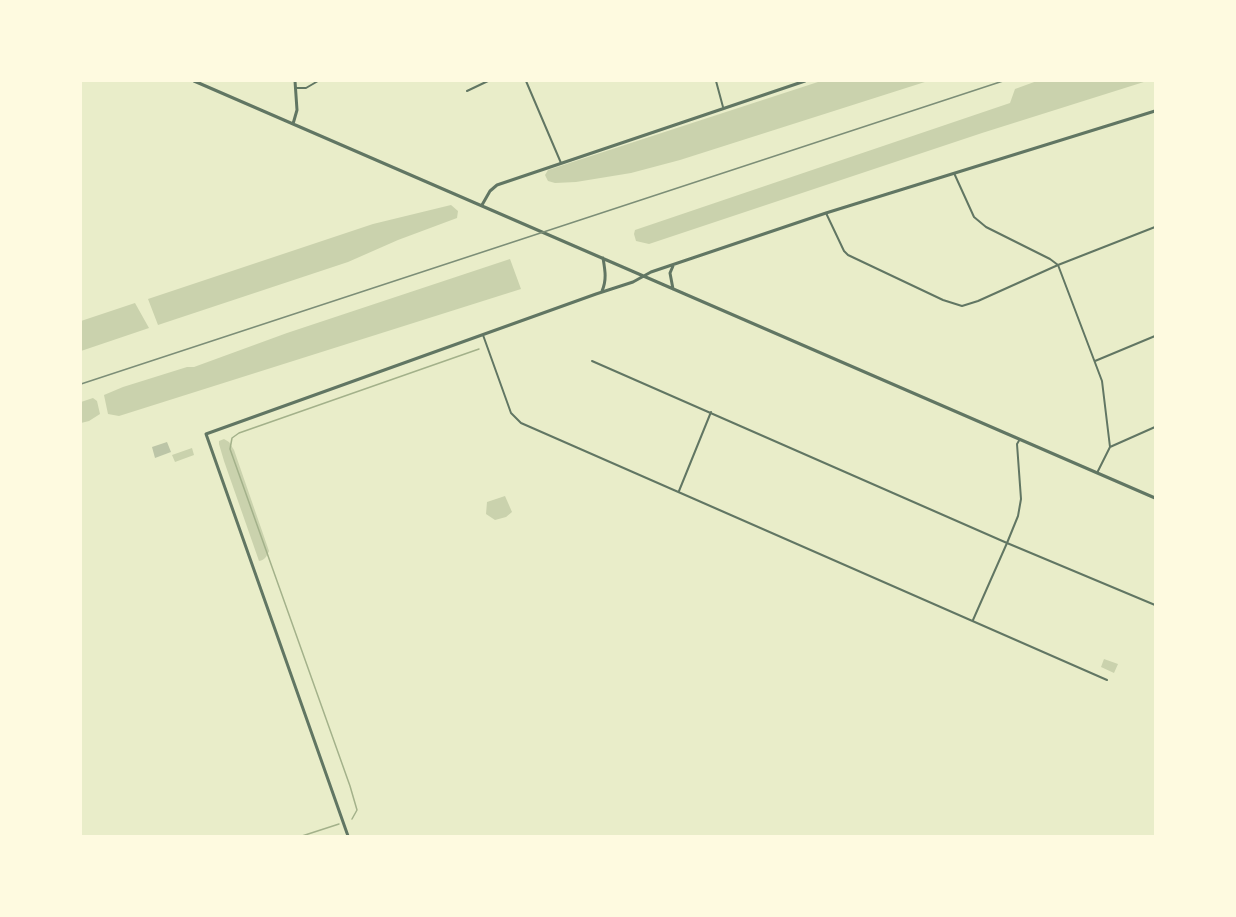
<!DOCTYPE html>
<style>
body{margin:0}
#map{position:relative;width:1236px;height:917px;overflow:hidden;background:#e9edc9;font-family:Overpass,sans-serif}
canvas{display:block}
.frame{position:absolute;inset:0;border:82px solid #fefae0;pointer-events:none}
</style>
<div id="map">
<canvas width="1236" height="917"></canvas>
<div class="frame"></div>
</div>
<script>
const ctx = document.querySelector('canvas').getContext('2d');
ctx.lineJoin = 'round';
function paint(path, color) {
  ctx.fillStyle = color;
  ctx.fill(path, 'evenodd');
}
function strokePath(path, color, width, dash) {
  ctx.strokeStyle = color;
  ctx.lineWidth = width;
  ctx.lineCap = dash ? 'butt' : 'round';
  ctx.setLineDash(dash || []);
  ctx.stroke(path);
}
const green = new Path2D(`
 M 821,81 L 928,81 L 680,160 L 631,173 L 576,182 L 555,183 L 548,181 L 545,175 L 548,170 Z
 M 1037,81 L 1147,81 L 982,133 L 649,244 L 636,241 L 634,234 L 635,230 L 1010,103 L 1015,89 Z
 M 451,205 L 458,211 L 457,218 L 398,240 L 348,262 L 158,325 L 148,299 L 373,224 Z
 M 510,259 L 521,289 L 119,416 L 108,414 L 104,395 L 123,387 L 187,367 L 194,367 L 287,333 Z
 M 135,303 L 149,328 L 81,351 L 81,321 Z
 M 93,398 L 97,401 L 100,414 L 89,421 L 81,423 L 81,402 Z
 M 224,439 L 229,442 L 234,450 L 269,551 C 267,556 265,560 259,561 L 224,461 L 219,444 L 219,441 Z
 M 192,448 L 194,455 L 175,462 L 172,455 Z
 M 505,496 L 512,512 L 506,517 L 495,520 L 486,514 L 487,502 Z
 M 1104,659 L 1118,664 L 1114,673 L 1101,667 Z`);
const stream = new Path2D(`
 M 352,819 L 357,810 L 350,786 L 230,449 L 232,438 L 239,433 L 479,349
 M 302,836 L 339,824`);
const building = new Path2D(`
 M 167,442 L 171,452 L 155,458 L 152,447 Z`);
const minor = new Path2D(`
 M 526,81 L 561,163
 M 716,81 L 723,107
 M 295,88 L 306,88 L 318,81
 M 467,91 L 488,81
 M 954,173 L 974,217 L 986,227 L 1050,259 L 1058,265 L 1102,381 L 1110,447
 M 826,213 L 844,251 L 848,255 L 943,300 L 962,306 L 978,301 L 1058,265 L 1155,227
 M 483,335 L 511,413 L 521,423 L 1107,680
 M 592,361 L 1007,543 L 1155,605
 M 1095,361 L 1155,336
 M 1097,473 L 1110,447 L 1155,427
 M 679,491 L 711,412
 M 973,620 L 1007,543 L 1018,516 L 1021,499 L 1017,444 L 1020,439`);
const tertiary = new Path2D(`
 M 194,81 C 515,219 835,359 1155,498
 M 293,124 L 297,110 L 295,81
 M 482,205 L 490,191 L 497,185 L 805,81
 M 673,266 L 670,273 L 673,289
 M 602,291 C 607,280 605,270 603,258
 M 348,836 L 206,434 L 596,294 L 633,282 L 651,272 L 826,213 L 1155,111`);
const rail = new Path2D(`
 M 81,384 L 1003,81`);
paint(green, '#cad2ad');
strokePath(stream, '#a3b18a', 1.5);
paint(building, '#bcc5a7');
strokePath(minor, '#617663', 2);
strokePath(tertiary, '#617663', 3);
strokePath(rail, '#7c8e77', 1.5);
</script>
